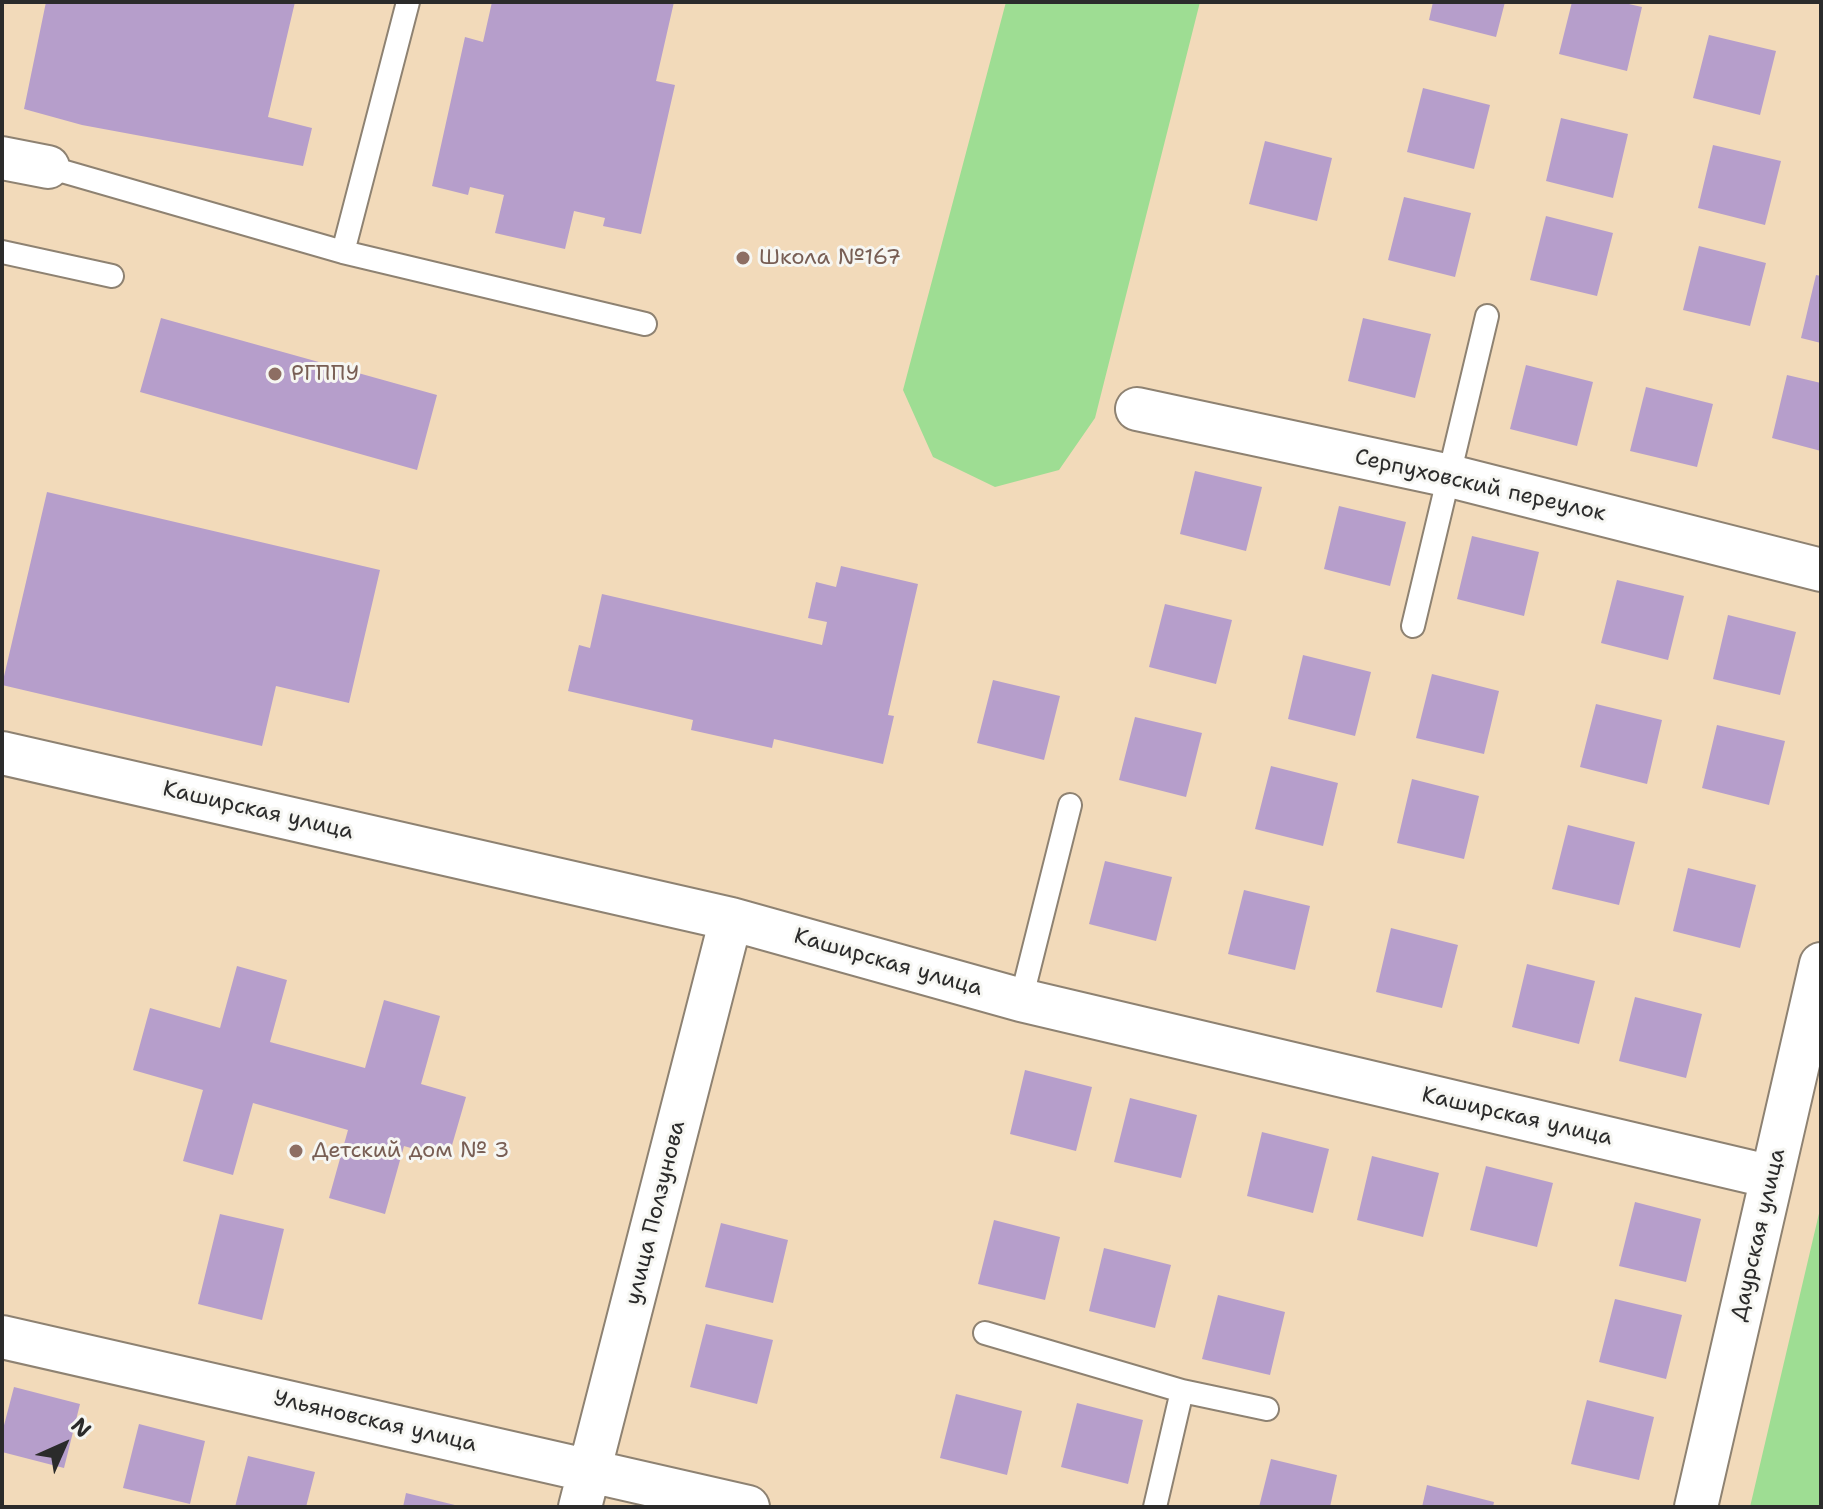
<!DOCTYPE html>
<meta charset="utf-8">
<style>
body{margin:0}
#map{position:relative;width:1823px;height:1509px;overflow:hidden;background:#f2daba;font-family:"Shantell Sans",sans-serif}
canvas{display:block}
.frame{position:absolute;inset:0;border:4px solid #2b2b2b;pointer-events:none}
.north{position:absolute;left:24px;top:1405px;width:80px;height:80px;-webkit-text-stroke:6px #f6f6f2;paint-order:stroke;rotate:45deg;font-size:22px;font-weight:700;line-height:32px;text-align:center;color:#2b2b2b}
.north::after{content:'';display:block;margin:auto;width:28px;height:36px;background:#2b2b2b;clip-path:polygon(50% 0,100% 100%,50% 72%,0 100%)}
</style>
<div id="map">
<canvas width="1823" height="1509"></canvas>
<div class="frame"></div>
<div class="north">N</div>
</div>
<script>
const ctx = document.querySelector('canvas').getContext('2d');
ctx.lineJoin = 'round';
function paint(path, color) {
  ctx.fillStyle = color;
  ctx.fill(path, 'evenodd');
}
function strokePath(path, color, width, dash) {
  ctx.strokeStyle = color;
  ctx.lineWidth = width;
  ctx.lineCap = dash ? 'butt' : 'round';
  ctx.setLineDash(dash || []);
  ctx.stroke(path);
}
function drawText(font, color, halo, rows, align = 'center') {
  ctx.font = font + ' "Shantell Sans",sans-serif';
  ctx.lineWidth = 6;
  ctx.setLineDash([]);
  ctx.textBaseline = 'middle';
  ctx.strokeStyle = halo;
  ctx.fillStyle = color;
  for (const [text, x, y, turn = 0] of rows) {
    ctx.save();
    ctx.translate(x, y);
    ctx.rotate((+turn || 0) * Math.PI / 180);
    ctx.textAlign = isNaN(turn) ? turn : align;
    if (halo) ctx.strokeText(text, 0, 0);
    ctx.fillText(text, 0, 0);
    ctx.restore();
  }
}
const green = new Path2D(`
 M 1006,2 L 1200,2 L 1095,418 L 1059,470 L 995,487 L 933,457 L 903,390 Z
 M 1821,1205 L 1821,1507 L 1750,1507 Z`);
const building = new Path2D(`
 M 46,2 L 295,2 L 268,117 L 312,128 L 303,166 L 82,125 L 24,109 Z
 M 492,2 L 674,2 L 656,81 L 675,85 L 641,234 L 603,226 L 605,218 L 574,211 L 565,249 L 495,233 L 504,195 L 470,187 L 468,195 L 432,186 L 465,37 L 483,42 Z
 M 1433,2 L 1505,2 L 1496,37 L 1429,20 Z
 M 1572,2 L 1620,2 L 1642,7 L 1627,71 L 1559,54 Z
 M 1709,35 L 1776,51 L 1760,115 L 1693,98 Z
 M 1423,88 L 1490,105 L 1474,169 L 1407,152 Z
 M 1561,118 L 1628,134 L 1613,198 L 1546,181 Z
 M 1265,141 L 1332,158 L 1317,221 L 1249,204 Z
 M 1713,145 L 1781,161 L 1765,225 L 1698,208 Z
 M 1404,197 L 1471,213 L 1455,277 L 1388,260 Z
 M 1546,216 L 1613,233 L 1597,296 L 1530,280 Z
 M 1699,246 L 1766,263 L 1750,326 L 1683,310 Z
 M 1816,275 L 1821,276 L 1821,343 L 1801,338 Z
 M 161,318 L 437,395 L 417,470 L 140,392 Z
 M 1363,318 L 1431,334 L 1415,398 L 1348,381 Z
 M 1526,365 L 1593,382 L 1577,446 L 1510,429 Z
 M 1787,375 L 1821,383 L 1821,451 L 1772,438 Z
 M 1646,387 L 1713,404 L 1697,467 L 1630,451 Z
 M 1195,471 L 1262,487 L 1246,551 L 1180,534 Z
 M 47,492 L 380,570 L 349,703 L 276,686 L 262,746 L 2,685 Z
 M 1339,506 L 1406,522 L 1390,586 L 1324,569 Z
 M 1472,536 L 1539,552 L 1524,616 L 1457,599 Z
 M 841,566 L 918,584 L 888,715 L 894,716 L 883,764 L 774,739 L 772,748 L 691,730 L 693,720 L 568,691 L 579,645 L 590,648 L 602,594 L 822,645 L 827,622 L 808,618 L 816,582 L 836,587 Z
 M 1617,580 L 1684,596 L 1668,660 L 1601,643 Z
 M 1165,604 L 1232,620 L 1216,684 L 1149,667 Z
 M 1728,615 L 1796,632 L 1780,695 L 1713,679 Z
 M 1303,655 L 1371,672 L 1355,736 L 1288,719 Z
 M 1432,674 L 1499,691 L 1484,754 L 1416,738 Z
 M 993,680 L 1060,696 L 1044,760 L 977,743 Z
 M 1596,704 L 1662,720 L 1647,784 L 1580,767 Z
 M 1135,717 L 1202,733 L 1186,797 L 1119,780 Z
 M 1717,725 L 1785,741 L 1769,805 L 1702,788 Z
 M 1271,766 L 1338,783 L 1323,846 L 1255,829 Z
 M 1412,779 L 1479,796 L 1464,859 L 1397,843 Z
 M 1568,825 L 1635,842 L 1619,905 L 1552,889 Z
 M 1105,861 L 1172,877 L 1156,941 L 1089,924 Z
 M 1688,868 L 1756,885 L 1740,948 L 1673,931 Z
 M 1244,890 L 1310,906 L 1295,970 L 1228,954 Z
 M 1391,928 L 1458,945 L 1442,1008 L 1376,992 Z
 M 1527,964 L 1595,981 L 1579,1044 L 1512,1027 Z
 M 237,966 L 287,980 L 270,1042 L 365,1068 L 384,1000 L 440,1016 L 421,1084 L 466,1097 L 448,1159 L 404,1146 L 385,1214 L 329,1198 L 348,1130 L 253,1103 L 233,1175 L 183,1161 L 203,1090 L 133,1070 L 150,1008 L 220,1028 Z
 M 1635,997 L 1702,1014 L 1686,1078 L 1619,1061 Z
 M 1025,1070 L 1092,1087 L 1076,1151 L 1010,1134 Z
 M 1130,1098 L 1197,1115 L 1181,1178 L 1114,1162 Z
 M 1262,1132 L 1329,1149 L 1313,1213 L 1247,1196 Z
 M 1372,1156 L 1439,1173 L 1423,1237 L 1357,1220 Z
 M 1486,1166 L 1553,1183 L 1537,1247 L 1470,1230 Z
 M 1635,1202 L 1701,1219 L 1686,1282 L 1619,1266 Z
 M 220,1214 L 284,1229 L 262,1320 L 198,1304 Z
 M 994,1220 L 1060,1237 L 1045,1300 L 978,1284 Z
 M 721,1223 L 788,1240 L 773,1303 L 705,1287 Z
 M 1104,1248 L 1171,1265 L 1155,1328 L 1089,1311 Z
 M 1218,1295 L 1285,1312 L 1270,1375 L 1202,1359 Z
 M 1615,1299 L 1682,1315 L 1666,1379 L 1599,1362 Z
 M 706,1324 L 773,1340 L 757,1404 L 690,1387 Z
 M 14,1387 L 80,1404 L 64,1468 L 2,1452 L 2,1433 Z
 M 956,1394 L 1022,1411 L 1007,1475 L 940,1458 Z
 M 1587,1400 L 1654,1417 L 1639,1480 L 1571,1464 Z
 M 1077,1403 L 1143,1420 L 1128,1484 L 1061,1467 Z
 M 139,1424 L 205,1441 L 190,1504 L 123,1488 Z
 M 248,1456 L 315,1472 L 306,1507 L 235,1507 Z
 M 1271,1459 L 1337,1475 L 1330,1507 L 1259,1507 Z
 M 1427,1485 L 1494,1502 L 1493,1507 L 1422,1507 Z
 M 406,1493 L 459,1506 L 459,1507 L 403,1507 Z`);
const lane = new Path2D(`
 M 48,167 L 343,252 L 645,324
 M 2,252 L 112,276
 M 343,252 L 408,2
 M 1413,626 L 1487,316
 M 1021,1000 L 1070,805
 M 985,1333 L 1182,1391 L 1267,1409
 M 1155,1507 L 1182,1391`);
const street = new Path2D(`
 M 2,158 L 48,167
 M 1137,409 L 1450,476 L 1821,570
 M 2,753 L 731,919 L 1021,1000 L 1772,1177
 M 2,1337 L 748,1507
 M 580,1507 L 731,919
 M 1696,1507 L 1821,964`);
const markers = [
 [743,258,8,"#8d6e63"],
 [275,374,8,"#8d6e63"],
 [296,1151,8,"#8d6e63"]
];
const educationNames = [
 ["Школа №167",759,258],
 ["РГППУ",291,374],
 ["Детский дом № 3",312,1151]
];
const streetNames = [
 ["Серпуховский переулок",1480,486,13],
 ["Каширская улица",258,811,13],
 ["Каширская улица",888,963,16],
 ["Каширская улица",1517,1117,13],
 ["улица Ползунова",656,1213,-76],
 ["Даурская улица",1759,1235,-77],
 ["Ульяновская улица",375,1422,13]
];
paint(green, '#9edd93');
paint(building, '#b69ecb');
strokePath(lane, '#8e8272', 26);
strokePath(street, '#8e8272', 46);
strokePath(lane, '#fff', 22);
strokePath(street, '#fff', 42);
for (const [x, y, r, color] of markers) {
  const dot = new Path2D();
  dot.arc(x, y, r, 0, 2 * Math.PI);
  ctx.fillStyle = color;
  ctx.fill(dot);
  strokePath(dot, '#f6f6f2', 3);
}
drawText('22px', '#785e54', '#f6f6f2', educationNames, 'left');
drawText('22px', '#2b2b2b', '#f6f6f2', streetNames);
</script>
